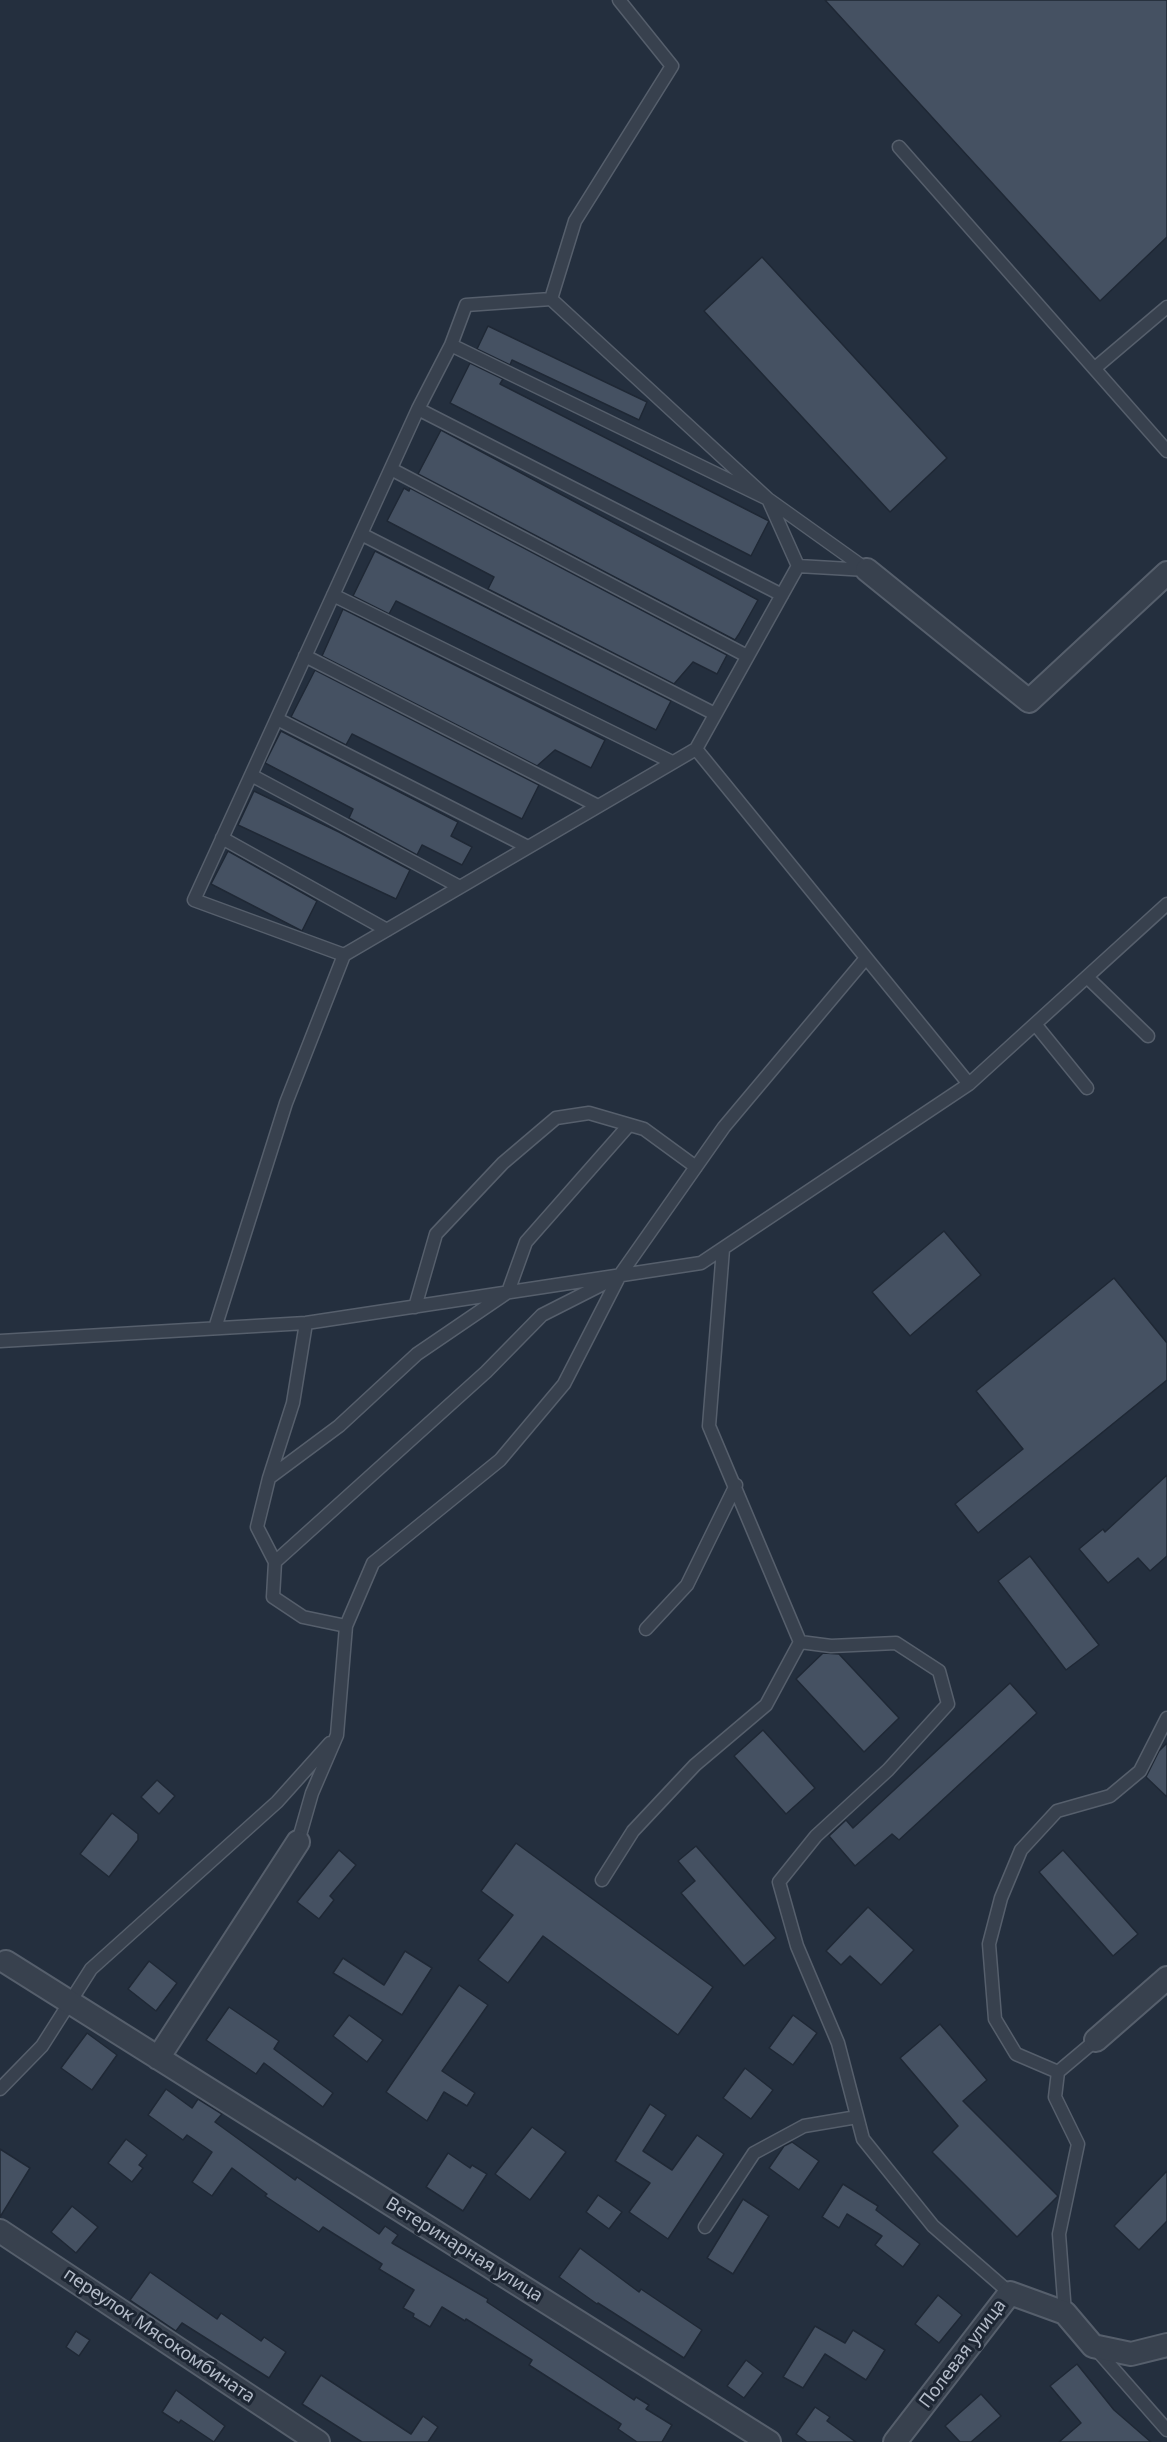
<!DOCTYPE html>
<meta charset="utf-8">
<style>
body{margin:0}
canvas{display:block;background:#242f3e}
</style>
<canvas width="1167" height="2442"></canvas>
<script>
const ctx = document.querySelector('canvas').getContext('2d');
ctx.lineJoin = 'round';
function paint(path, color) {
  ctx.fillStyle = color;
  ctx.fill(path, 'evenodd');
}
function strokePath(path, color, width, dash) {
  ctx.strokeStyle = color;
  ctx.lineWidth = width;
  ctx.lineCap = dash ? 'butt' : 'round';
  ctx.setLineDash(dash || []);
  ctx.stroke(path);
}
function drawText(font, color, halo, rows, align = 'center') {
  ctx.font = font + ' "Noto Sans",sans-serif';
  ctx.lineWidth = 6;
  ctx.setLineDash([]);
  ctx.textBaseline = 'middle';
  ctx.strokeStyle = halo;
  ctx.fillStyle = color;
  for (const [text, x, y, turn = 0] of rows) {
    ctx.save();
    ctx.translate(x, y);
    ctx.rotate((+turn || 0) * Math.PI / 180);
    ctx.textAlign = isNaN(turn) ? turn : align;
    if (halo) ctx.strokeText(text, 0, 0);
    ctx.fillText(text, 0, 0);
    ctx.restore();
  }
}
const building = new Path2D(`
 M 825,0 L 1167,0 L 1167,237 L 1100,301 Z
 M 762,257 L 947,458 L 890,512 L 704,311 Z
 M 488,326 L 647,402 L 639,420 L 512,360 L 510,365 L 477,349 Z
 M 470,363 L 503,379 L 500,384 L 769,521 L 751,556 L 450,403 Z
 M 441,430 L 758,600 L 739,634 L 735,640 L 418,474 Z
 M 404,488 L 409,491 L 410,488 L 727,655 L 717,674 L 693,662 L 674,684 L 488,589 L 494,577 L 387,521 Z
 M 375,551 L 671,701 L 656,730 L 396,601 L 389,614 L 353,596 Z
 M 343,609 L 605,740 L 591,768 L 555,750 L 537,766 L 322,656 Z
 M 315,670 L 539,785 L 522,819 L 352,734 L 346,745 L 291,717 Z
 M 281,731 L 458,822 L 451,836 L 472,847 L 462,865 L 422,845 L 417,855 L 349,818 L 353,809 L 265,763 Z
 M 254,791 L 339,832 L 410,870 L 396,899 L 238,825 Z
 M 228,851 L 317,901 L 302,931 L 211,884 Z
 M 944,1231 L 981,1275 L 910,1336 L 872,1292 Z
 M 1114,1278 L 1167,1343 L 1167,1380 L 978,1533 L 955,1504 L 1023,1449 L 976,1391 Z
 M 1167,1475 L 1167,1556 L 1150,1571 L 1138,1558 L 1108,1583 L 1079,1549 L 1103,1529 L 1105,1532 Z
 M 1030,1556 L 1099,1645 L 1066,1670 L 998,1581 Z
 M 823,1653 L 839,1654 L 899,1718 L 864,1752 L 796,1679 Z
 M 1010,1683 L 1037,1713 L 899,1840 L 892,1834 L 855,1866 L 829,1836 L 846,1820 L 853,1828 Z
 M 763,1730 L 815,1788 L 786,1814 L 734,1756 Z
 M 1167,1743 L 1167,1797 L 1146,1777 L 1159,1751 Z
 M 157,1780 L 175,1796 L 159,1814 L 141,1797 Z
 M 112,1813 L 138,1834 L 138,1840 L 109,1877 L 80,1854 Z
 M 516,1843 L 713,1987 L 678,2035 L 543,1936 L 508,1983 L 478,1960 L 513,1915 L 481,1891 Z
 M 696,1846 L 776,1938 L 744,1966 L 681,1893 L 695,1881 L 678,1861 Z
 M 339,1850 L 356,1865 L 330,1896 L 334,1900 L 319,1919 L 297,1902 Z
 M 1063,1850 L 1138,1934 L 1113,1956 L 1039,1872 Z
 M 868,1907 L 914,1950 L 881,1985 L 850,1956 L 841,1965 L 826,1951 Z
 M 405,1951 L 432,1968 L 402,2015 L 333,1973 L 343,1958 L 384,1985 Z
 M 149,1961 L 177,1983 L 156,2011 L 128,1989 Z
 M 459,1985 L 488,2005 L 442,2071 L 475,2093 L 467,2106 L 444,2092 L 427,2121 L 386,2092 Z
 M 229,2007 L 279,2041 L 274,2049 L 333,2093 L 323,2107 L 264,2063 L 256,2074 L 206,2040 Z
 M 349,2015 L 383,2040 L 367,2062 L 333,2036 Z
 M 793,2015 L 817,2033 L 793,2065 L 769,2048 Z
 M 940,2024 L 987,2080 L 963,2101 L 1058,2196 L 1017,2237 L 932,2152 L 958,2126 L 900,2058 Z
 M 87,2033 L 117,2055 L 92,2090 L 61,2068 Z
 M 745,2068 L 773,2090 L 751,2119 L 723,2098 Z
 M 166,2089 L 192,2108 L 198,2099 L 222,2114 L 215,2122 L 295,2180 L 297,2177 L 379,2234 L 385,2226 L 398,2235 L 392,2243 L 488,2299 L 487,2302 L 634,2400 L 636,2397 L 649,2405 L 646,2409 L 672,2425 L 662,2442 L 637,2442 L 618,2429 L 621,2424 L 529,2365 L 532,2360 L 466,2319 L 465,2321 L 442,2307 L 430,2327 L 413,2317 L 414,2314 L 403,2308 L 414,2290 L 379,2269 L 382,2264 L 323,2227 L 319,2232 L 265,2196 L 267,2194 L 232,2168 L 212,2196 L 192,2182 L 212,2152 L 187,2135 L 183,2140 L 148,2115 Z
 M 650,2104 L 666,2115 L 643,2151 L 672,2170 L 697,2135 L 724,2154 L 668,2239 L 629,2212 L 650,2183 L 615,2161 Z
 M 532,2127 L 566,2152 L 530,2200 L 495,2174 Z
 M 126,2139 L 147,2155 L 139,2165 L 143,2168 L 132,2182 L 108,2163 Z
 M 792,2142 L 819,2161 L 799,2190 L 769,2168 L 784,2146 Z
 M 0,2149 L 30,2168 L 0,2217 Z
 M 448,2153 L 470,2168 L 472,2165 L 487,2174 L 463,2211 L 426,2187 Z
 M 1167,2171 L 1167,2221 L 1139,2250 L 1114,2226 Z
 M 843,2184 L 878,2206 L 876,2210 L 920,2244 L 903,2267 L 875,2245 L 882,2236 L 847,2214 L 839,2228 L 822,2217 Z
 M 598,2195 L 622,2212 L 609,2229 L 586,2212 Z
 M 743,2199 L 769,2216 L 733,2274 L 707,2258 Z
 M 72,2206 L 98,2227 L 76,2253 L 51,2232 Z
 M 580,2248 L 639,2292 L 641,2289 L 702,2330 L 684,2358 L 598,2303 L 597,2304 L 559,2277 Z
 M 150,2272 L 217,2319 L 221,2313 L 261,2341 L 264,2337 L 286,2352 L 269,2378 L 182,2323 L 176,2331 L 130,2300 Z
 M 938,2295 L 962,2315 L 939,2343 L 915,2324 Z
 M 815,2326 L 845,2343 L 853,2330 L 885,2350 L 866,2380 L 825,2354 L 803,2388 L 783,2377 Z
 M 76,2331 L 90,2340 L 79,2356 L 66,2347 Z
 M 746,2360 L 763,2373 L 744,2398 L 727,2386 Z
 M 1077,2364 L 1114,2410 L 1151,2442 L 1059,2442 L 1081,2423 L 1050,2386 Z
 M 321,2375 L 411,2434 L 423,2416 L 438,2427 L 428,2442 L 362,2442 L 302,2404 Z
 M 176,2390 L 225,2426 L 214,2442 L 181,2420 L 179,2423 L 162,2412 Z
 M 981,2394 L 1001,2416 L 971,2442 L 960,2442 L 945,2426 Z
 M 815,2407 L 830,2417 L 827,2421 L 856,2442 L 807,2442 L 796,2434 Z`);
const lane = new Path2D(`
 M 619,0 L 672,66 L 575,221 L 551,299 L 466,305 L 451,345 L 418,409 L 194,900 L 344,955 L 696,749
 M 899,147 L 1167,451
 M 551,299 L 768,499 L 866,569
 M 451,345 L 768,499 L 798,566
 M 1095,368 L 1167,307
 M 418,409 L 782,595
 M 391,469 L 747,656
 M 361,534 L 715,714
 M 867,570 L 798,566 L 696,749 L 969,1084
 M 333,595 L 672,762
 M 305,656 L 598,806
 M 277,719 L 528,847
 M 251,775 L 460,887
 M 222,838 L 387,930
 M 1087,977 L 1148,1036
 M 1035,1024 L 1087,1088
 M 723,1249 L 709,1426 L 800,1642 L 831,1646 L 896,1643 L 939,1671 L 948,1704 L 888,1770 L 816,1836 L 779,1882 L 797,1946 L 838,2043 L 863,2139 L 933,2226 L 1010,2293
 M 415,1307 L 436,1234 L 503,1163 L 556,1118 L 589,1113 L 644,1129 L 696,1167
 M 215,1328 L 286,1103 L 344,955
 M 0,1341 L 306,1323 L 701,1263 L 969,1084 L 1167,904
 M 269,1478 L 293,1403 L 306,1323
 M 275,1562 L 257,1527 L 269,1478 L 339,1426 L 417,1354 L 508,1292 L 526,1242 L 629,1125
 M 346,1626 L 303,1617 L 273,1597 L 275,1562 L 486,1372 L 542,1315 L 611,1280
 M 646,1629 L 687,1585 L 736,1485
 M 298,1842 L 312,1793 L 337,1735 L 346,1626 L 373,1563 L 500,1460 L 564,1384 L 620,1275 L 724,1127 L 866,958
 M 602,1880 L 633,1831 L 695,1765 L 766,1705 L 800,1642
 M 1058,2072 L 1016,2054 L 995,2019 L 989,1944 L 1001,1898 L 1021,1850 L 1057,1811 L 1110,1796 L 1140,1771 L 1167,1718
 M 0,2089 L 42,2046 L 91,1969 L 277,1802 L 330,1743
 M 705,2227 L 754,2153 L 804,2126 L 857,2117
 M 1065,2313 L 1059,2234 L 1078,2144 L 1055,2097 L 1058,2072 L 1096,2040
 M 1096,2349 L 1167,2430`);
const street = new Path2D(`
 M 867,570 L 1029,701 L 1167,573
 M 6,1962 L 769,2442
 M 1096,2040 L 1167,1978
 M 158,2058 L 298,1842
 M 0,2231 L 318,2442
 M 895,2442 L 1010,2293 L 1065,2313 L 1093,2346 L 1131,2354 L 1167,2345`);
const streetNames = [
 ["Ветеринарная улица",464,2250,32],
 ["переулок Мясокомбината",159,2336,34],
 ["Полевая улица",963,2354,-53]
];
paint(building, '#455162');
strokePath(building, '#1f2835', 1.5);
strokePath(lane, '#565f6c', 15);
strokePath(street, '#565f6c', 26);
strokePath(lane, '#38414e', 12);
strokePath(street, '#38414e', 22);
drawText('18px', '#b4bcc9', '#1d2633', streetNames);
</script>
